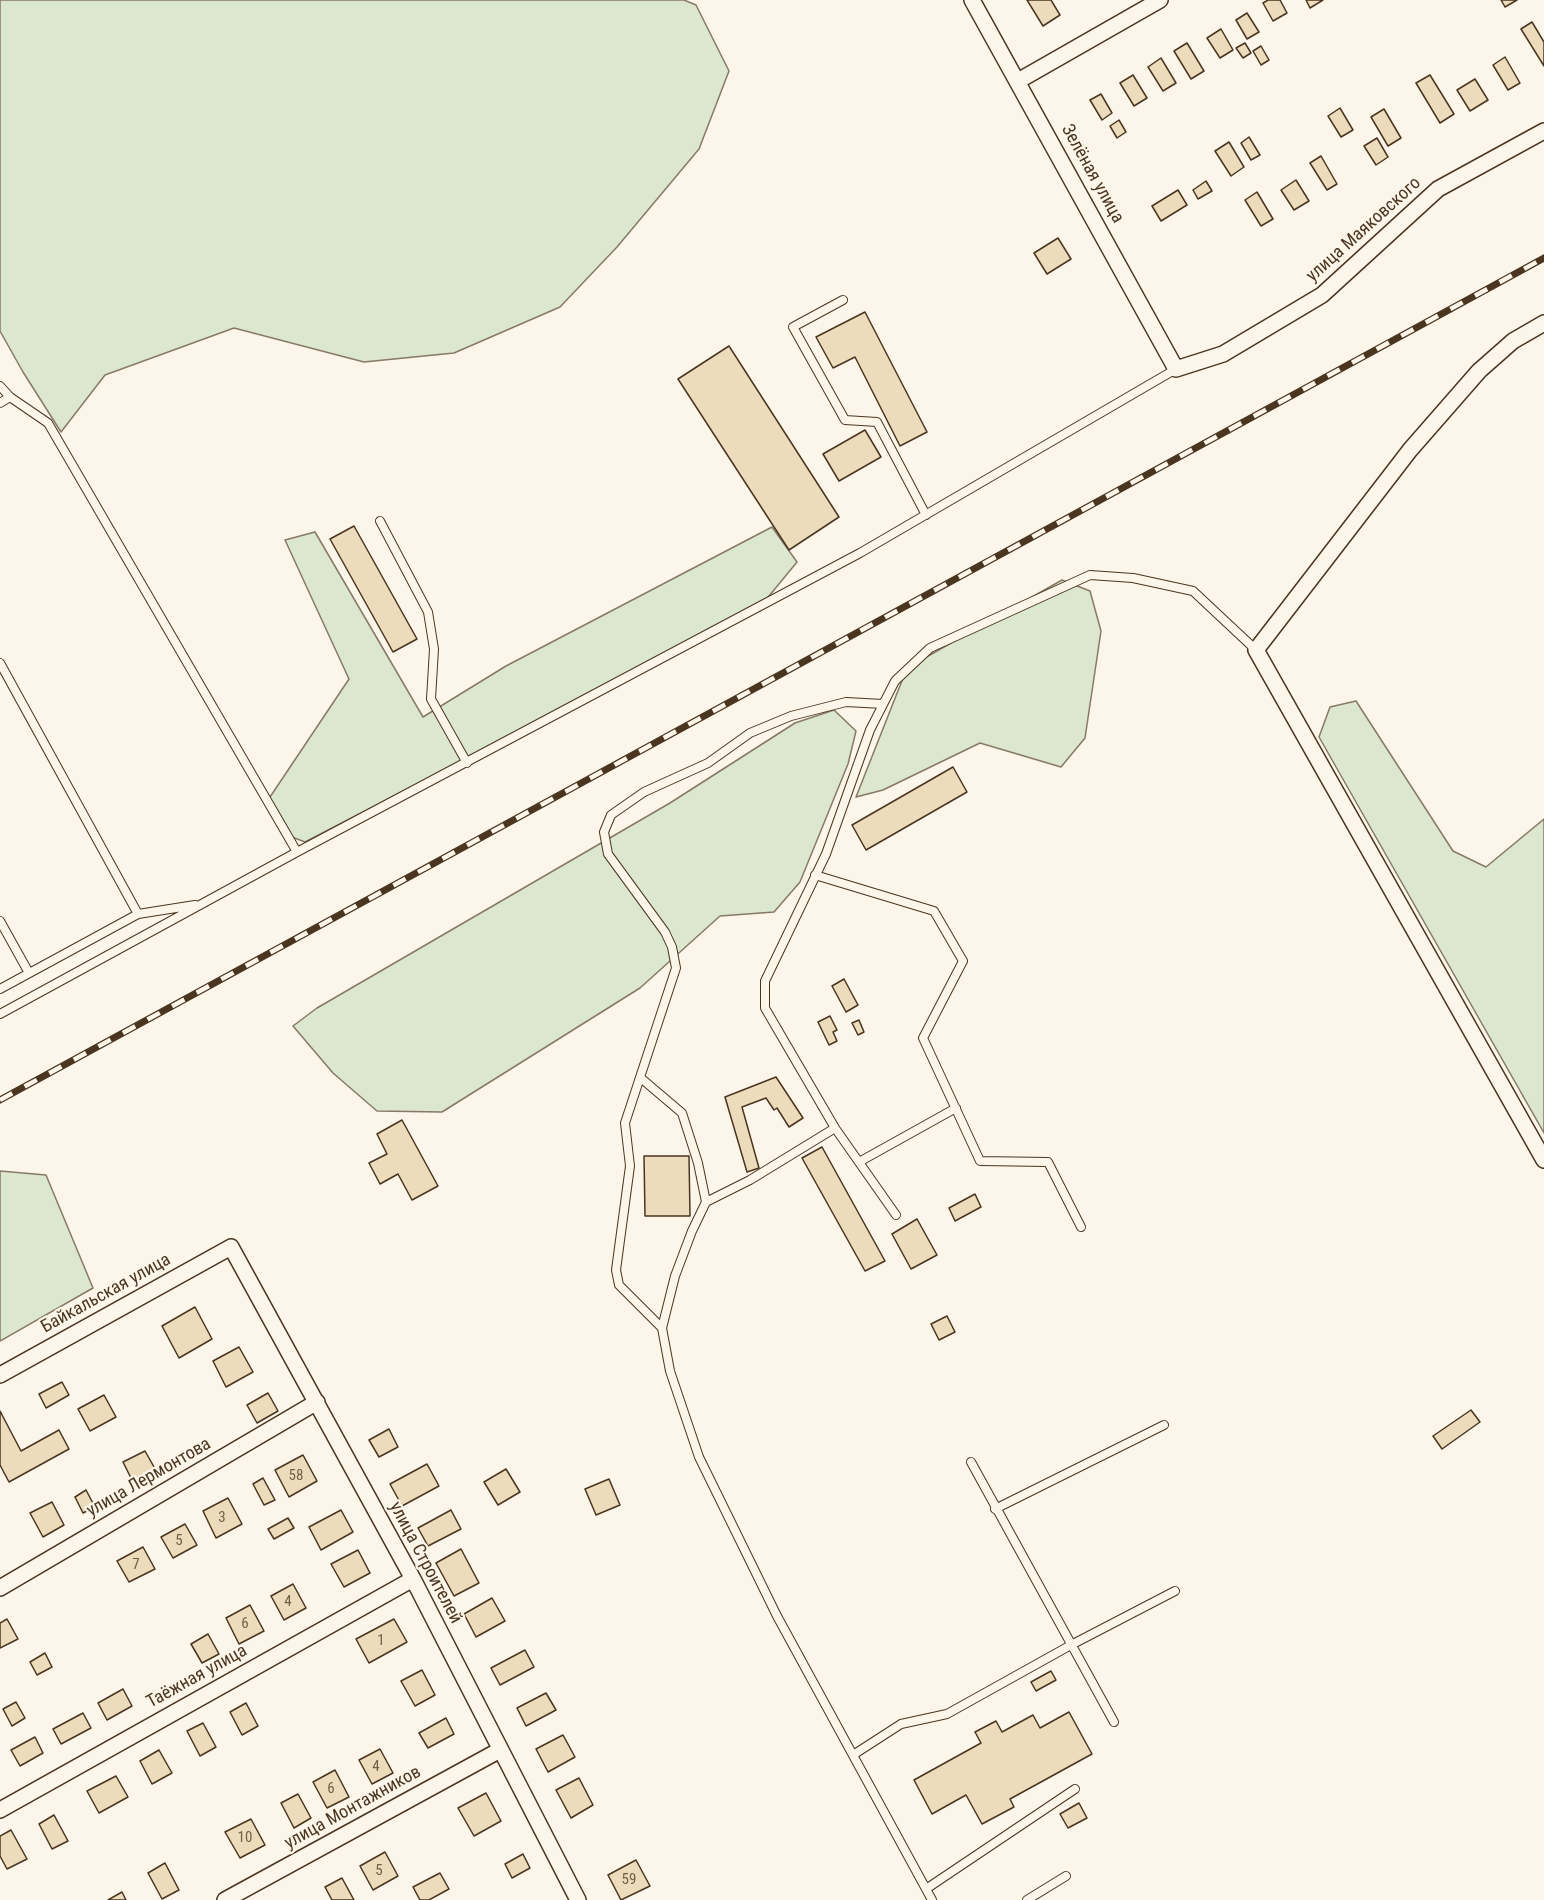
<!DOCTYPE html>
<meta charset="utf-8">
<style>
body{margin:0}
canvas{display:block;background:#fbf6e9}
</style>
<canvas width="1544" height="1900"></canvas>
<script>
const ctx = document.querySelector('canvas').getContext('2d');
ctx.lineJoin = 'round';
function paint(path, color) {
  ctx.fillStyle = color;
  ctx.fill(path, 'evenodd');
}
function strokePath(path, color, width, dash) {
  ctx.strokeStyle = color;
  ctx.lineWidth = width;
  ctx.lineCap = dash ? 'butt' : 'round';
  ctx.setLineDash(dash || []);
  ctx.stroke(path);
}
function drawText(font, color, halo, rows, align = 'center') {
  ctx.font = font + ' "Roboto Condensed",sans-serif';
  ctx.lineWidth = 4.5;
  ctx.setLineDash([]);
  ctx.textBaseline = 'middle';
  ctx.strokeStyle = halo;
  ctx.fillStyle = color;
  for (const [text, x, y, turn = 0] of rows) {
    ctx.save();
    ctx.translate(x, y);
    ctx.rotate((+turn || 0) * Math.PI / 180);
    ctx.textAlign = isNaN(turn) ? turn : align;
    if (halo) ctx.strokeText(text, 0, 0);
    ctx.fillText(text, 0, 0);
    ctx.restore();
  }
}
const green = new Path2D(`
 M 0,0 L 684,0 L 696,5 L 729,71 L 699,149 L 617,247 L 560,307 L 454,353 L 364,362 L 234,328 L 105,375 L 61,432 L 23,372 L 0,331 Z
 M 772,527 L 797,562 L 760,607 L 305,842 L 284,834 L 266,803 L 349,679 L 285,540 L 315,532 L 423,717 L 506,666 Z
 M 1062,580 L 1090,591 L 1101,631 L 1085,738 L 1061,767 L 980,743 L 883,790 L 856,797 L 907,668 Z
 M 1356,701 L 1453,851 L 1486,867 L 1544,819 L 1544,1133 L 1319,737 L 1330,707 Z
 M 834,710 L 856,731 L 848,764 L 800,882 L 774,912 L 720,916 L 640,988 L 442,1112 L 377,1111 L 333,1073 L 293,1026 L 317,1008 L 670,803 L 795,723 Z
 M 0,1171 L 46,1175 L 93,1288 L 0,1341 Z`);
const building = new Path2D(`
 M 1027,0 L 1051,0 L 1060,15 L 1043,26 Z
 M 1268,0 L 1280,0 L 1287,13 L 1273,21 L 1263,3 Z
 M 1306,0 L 1323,0 L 1310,8 Z
 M 1501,0 L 1517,0 L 1505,7 Z
 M 1247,13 L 1259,32 L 1247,39 L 1236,20 Z
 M 1532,22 L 1544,42 L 1544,66 L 1521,29 Z
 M 1221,29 L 1233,50 L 1220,58 L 1207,38 Z
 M 1187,43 L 1204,71 L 1191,79 L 1174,51 Z
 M 1245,43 L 1251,53 L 1243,58 L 1236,48 Z
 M 1261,46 L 1269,60 L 1261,65 L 1253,51 Z
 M 1505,57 L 1520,83 L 1508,90 L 1493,65 Z
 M 1161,58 L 1176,83 L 1163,91 L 1148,67 Z
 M 1133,75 L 1147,98 L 1134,106 L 1120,83 Z
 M 1430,75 L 1454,114 L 1440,123 L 1416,83 Z
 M 1475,79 L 1488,100 L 1470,111 L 1457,90 Z
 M 1101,94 L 1112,113 L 1102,120 L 1090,100 Z
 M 1340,108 L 1353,130 L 1341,137 L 1328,116 Z
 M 1384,109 L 1401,138 L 1388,146 L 1371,117 Z
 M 1119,120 L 1126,132 L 1117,138 L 1110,126 Z
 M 1249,137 L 1260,155 L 1251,160 L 1241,143 Z
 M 1377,138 L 1388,157 L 1376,165 L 1364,146 Z
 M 1229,142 L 1244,167 L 1231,176 L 1215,151 Z
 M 1321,156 L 1337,184 L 1327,190 L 1310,163 Z
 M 1296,180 L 1309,201 L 1294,210 L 1281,190 Z
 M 1206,181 L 1212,191 L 1198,199 L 1193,190 Z
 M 1178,190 L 1187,205 L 1161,221 L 1152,206 Z
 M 1257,192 L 1273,219 L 1261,226 L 1245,200 Z
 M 1058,238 L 1071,259 L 1047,274 L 1034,253 Z
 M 865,312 L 927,432 L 900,446 L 855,357 L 833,368 L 816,337 Z
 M 729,346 L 839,517 L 789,550 L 678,379 Z
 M 865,430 L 881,457 L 839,481 L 823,454 Z
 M 354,526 L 417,639 L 393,652 L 330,539 Z
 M 953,767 L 967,792 L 866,850 L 852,825 Z
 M 844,979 L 858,1005 L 846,1012 L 832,986 Z
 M 830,1016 L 837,1030 L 833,1032 L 837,1041 L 829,1045 L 818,1022 Z
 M 859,1020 L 864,1032 L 858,1035 L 852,1023 Z
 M 776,1077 L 803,1118 L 789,1127 L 777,1108 L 774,1110 L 766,1098 L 742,1107 L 759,1168 L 747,1172 L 725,1097 Z
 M 402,1120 L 438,1186 L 412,1200 L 398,1174 L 380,1184 L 369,1163 L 387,1154 L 377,1134 Z
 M 822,1147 L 885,1261 L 865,1271 L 802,1158 Z
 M 644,1156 L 689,1156 L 690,1216 L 645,1216 Z
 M 975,1194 L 981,1207 L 955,1221 L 949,1208 Z
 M 917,1219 L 937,1255 L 911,1269 L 892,1234 Z
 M 195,1307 L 212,1339 L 179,1358 L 162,1326 Z
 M 947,1316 L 955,1332 L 939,1340 L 931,1324 Z
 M 239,1347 L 253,1372 L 226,1387 L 213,1361 Z
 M 62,1382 L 69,1395 L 46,1408 L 39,1394 Z
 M 268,1393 L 278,1411 L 257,1423 L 247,1405 Z
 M 104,1395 L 116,1417 L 90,1431 L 78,1409 Z
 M 1471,1410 L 1480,1422 L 1442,1449 L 1433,1436 Z
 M 0,1411 L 21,1451 L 59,1430 L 69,1449 L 9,1482 L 0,1465 Z
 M 389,1429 L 398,1447 L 379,1457 L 369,1440 Z
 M 145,1451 L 158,1474 L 135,1486 L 123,1462 Z
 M 303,1455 L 317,1481 L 289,1497 L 275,1470 Z
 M 427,1464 L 439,1486 L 402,1506 L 390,1484 Z
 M 506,1469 L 520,1492 L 498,1505 L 484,1482 Z
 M 263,1478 L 275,1500 L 264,1505 L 253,1484 Z
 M 609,1479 L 620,1505 L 596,1515 L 585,1489 Z
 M 86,1490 L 95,1507 L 83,1513 L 75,1497 Z
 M 228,1498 L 242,1524 L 216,1538 L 203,1511 Z
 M 52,1502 L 64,1525 L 43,1537 L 30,1513 Z
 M 341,1510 L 353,1532 L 321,1550 L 309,1527 Z
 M 451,1510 L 461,1529 L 428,1546 L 418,1528 Z
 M 288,1518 L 294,1528 L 274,1539 L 268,1529 Z
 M 185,1524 L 197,1545 L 173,1558 L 161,1537 Z
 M 143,1547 L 155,1569 L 129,1582 L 117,1561 Z
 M 461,1549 L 479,1583 L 454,1596 L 436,1563 Z
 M 358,1550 L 370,1573 L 344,1587 L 331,1564 Z
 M 293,1584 L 306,1608 L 284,1620 L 271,1596 Z
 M 492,1598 L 505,1621 L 476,1637 L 464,1614 Z
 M 250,1605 L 264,1631 L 239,1644 L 226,1618 Z
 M 7,1619 L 18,1639 L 0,1648 L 0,1623 Z
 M 394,1619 L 407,1642 L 369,1663 L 356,1639 Z
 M 208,1634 L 219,1654 L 202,1663 L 191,1644 Z
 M 525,1650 L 534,1667 L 500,1685 L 491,1668 Z
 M 45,1653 L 52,1667 L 37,1675 L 30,1662 Z
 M 422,1670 L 435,1695 L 415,1706 L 401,1681 Z
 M 1051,1671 L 1056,1680 L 1036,1691 L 1031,1682 Z
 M 123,1689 L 132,1706 L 107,1720 L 98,1703 Z
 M 546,1693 L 556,1710 L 526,1726 L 517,1708 Z
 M 16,1702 L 25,1718 L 12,1726 L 3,1709 Z
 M 246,1703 L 258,1726 L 242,1735 L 230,1712 Z
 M 1069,1712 L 1092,1754 L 1010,1799 L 1014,1807 L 982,1824 L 966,1795 L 932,1814 L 914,1780 L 981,1743 L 975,1732 L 996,1721 L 1002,1732 L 1033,1715 L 1040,1728 Z
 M 83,1713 L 91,1728 L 61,1744 L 53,1729 Z
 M 446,1718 L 454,1734 L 428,1748 L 419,1733 Z
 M 203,1723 L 216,1747 L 200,1756 L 187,1731 Z
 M 563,1735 L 575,1757 L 548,1772 L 536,1749 Z
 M 35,1737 L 43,1753 L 20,1766 L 11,1750 Z
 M 380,1749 L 393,1773 L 372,1784 L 359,1760 Z
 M 159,1750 L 172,1773 L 152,1784 L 140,1761 Z
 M 335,1770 L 349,1797 L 327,1808 L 313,1782 Z
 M 116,1776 L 128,1797 L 99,1813 L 87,1791 Z
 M 579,1778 L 593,1805 L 571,1818 L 556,1790 Z
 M 486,1793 L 501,1821 L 474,1836 L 458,1808 Z
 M 298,1794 L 311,1818 L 294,1828 L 281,1803 Z
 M 1079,1803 L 1087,1818 L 1068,1828 L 1060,1814 Z
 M 54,1815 L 68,1841 L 52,1849 L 39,1824 Z
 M 251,1819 L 265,1845 L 240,1858 L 225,1832 Z
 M 11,1830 L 27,1859 L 7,1869 L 0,1856 L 0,1836 Z
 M 385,1852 L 398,1876 L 373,1890 L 360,1866 Z
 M 523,1854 L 530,1868 L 512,1878 L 505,1864 Z
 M 636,1860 L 650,1886 L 621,1900 L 608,1875 Z
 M 165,1863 L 179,1890 L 162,1899 L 148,1873 Z
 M 440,1873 L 449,1889 L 429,1900 L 420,1900 L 413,1887 Z
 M 342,1878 L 354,1900 L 332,1900 L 325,1887 Z
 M 122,1892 L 126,1900 L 108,1900 Z`);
const service = new Path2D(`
 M 843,300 L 793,327 L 845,420 L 877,422 L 926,515
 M 0,386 L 10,397 L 48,423 L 297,852
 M 0,403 L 10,397
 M 380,521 L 428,612 L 434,649 L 431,699 L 467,763
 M 0,663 L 138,914
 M 815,875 L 934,911 L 963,961 L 923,1038 L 980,1161 L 1048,1162 L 1081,1227
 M 0,921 L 29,973
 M 0,989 L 138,914 L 195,905
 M 0,1014 L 297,852 L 860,553 L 1176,369
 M 642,1079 L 682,1113 L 698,1163 L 706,1202
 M 835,1128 L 750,1180 L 706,1202 L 692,1231 L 675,1276 L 662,1328 L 670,1371 L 699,1457 L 777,1616 L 932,1900
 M 859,1162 L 956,1108
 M 896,1215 L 835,1128 L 765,1008 L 765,981 L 826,854 L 870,730 L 895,681 L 930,648 L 1090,575 L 1133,578 L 1193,591 L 1256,650
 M 662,1328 L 619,1285 L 616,1270 L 630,1166 L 625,1123 L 676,968 L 672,947 L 665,932 L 608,854 L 604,832 L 611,815 L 644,792 L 708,763 L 750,733 L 791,716 L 846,702 L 883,704
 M 971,1462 L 1114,1722
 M 995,1509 L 1164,1425
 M 853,1755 L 901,1724 L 947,1714 L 1071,1645 L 1175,1591
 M 926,1889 L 1075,1789
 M 1027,1900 L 1066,1876`);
const minor = new Path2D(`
 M 972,0 L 1176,369 L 1223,354 L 1322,295 L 1438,189 L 1544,131
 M 1018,81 L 1160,0
 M 1544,323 L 1513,341 L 1479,371 L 1410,450 L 1256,650 L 1544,1160
 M 0,1375 L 231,1247 L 413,1579 L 578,1900
 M 0,1588 L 317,1402
 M 0,1810 L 413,1579
 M 225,1900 L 500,1750`);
const rail = new Path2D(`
 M 0,1100 L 1544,258`);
const numberNames = [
 ["58",296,1476],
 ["3",222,1518],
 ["5",179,1541],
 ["7",136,1565],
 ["4",288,1602],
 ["6",245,1624],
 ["1",381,1641],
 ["4",376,1767],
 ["6",331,1789],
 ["10",245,1838],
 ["5",379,1871],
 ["59",629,1880]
];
const streetNames = [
 ["Зелёная улица",1092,174,61],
 ["улица Маяковского",1364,230,-42],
 ["Байкальская улица",106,1294,-29],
 ["улица Лермонтова",149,1478,-30],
 ["улица Строителей",425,1563,62],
 ["Таёжная улица",197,1677,-29],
 ["улица Монтажников",353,1808,-29]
];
paint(green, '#dce7d0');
strokePath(green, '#887966', 1.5);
paint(building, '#ecdcbc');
strokePath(building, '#4a3520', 1.5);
strokePath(service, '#4a3520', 10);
strokePath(minor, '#4a3520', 18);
strokePath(service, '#fbf6e9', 8);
strokePath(minor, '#fbf6e9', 15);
strokePath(rail, '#4a3520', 7);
strokePath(rail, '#fbf6e9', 4.5, [14]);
drawText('15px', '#725f47', null, numberNames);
drawText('18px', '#4a3520', '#fbf6e9', streetNames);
</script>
